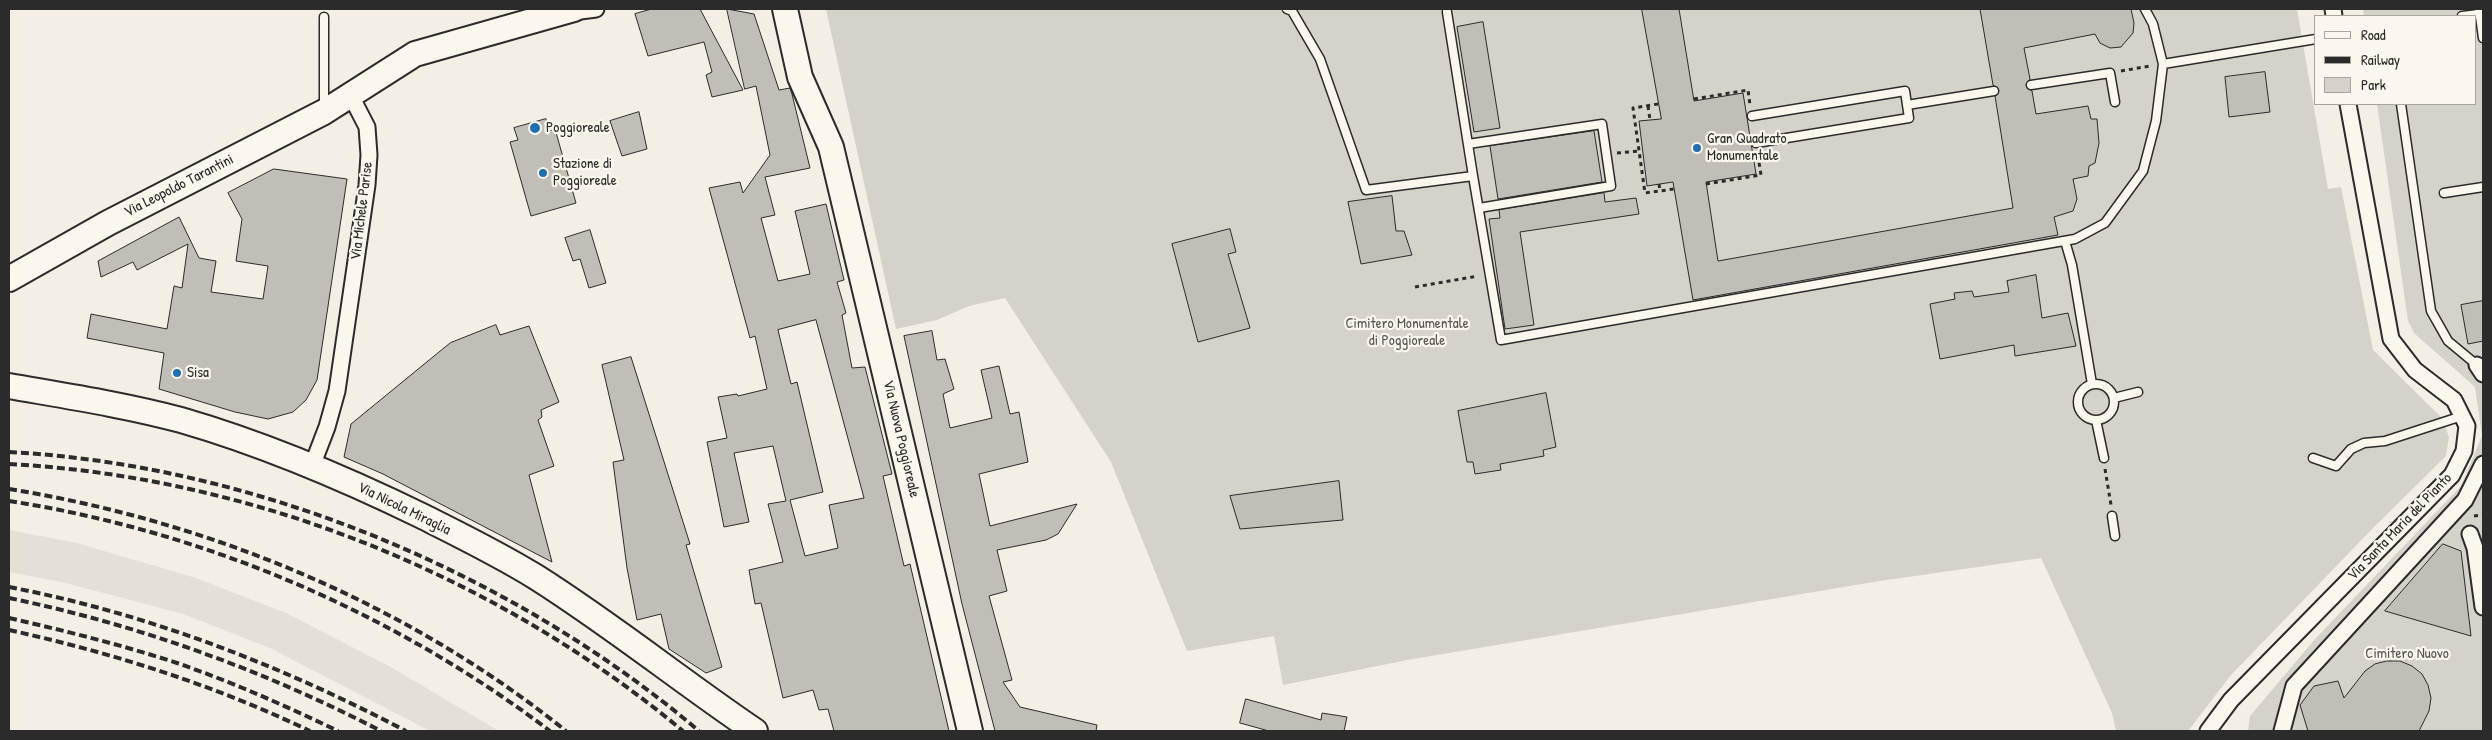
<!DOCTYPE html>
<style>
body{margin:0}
#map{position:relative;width:2492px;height:740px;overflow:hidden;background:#f3efe4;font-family:"Patrick Hand",sans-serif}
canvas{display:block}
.frame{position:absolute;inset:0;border:10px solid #2b2b2b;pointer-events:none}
.legend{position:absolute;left:2314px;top:15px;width:162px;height:90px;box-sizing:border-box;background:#fbf7ec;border:1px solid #a8a59f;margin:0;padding:6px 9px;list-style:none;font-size:15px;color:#2b2b2b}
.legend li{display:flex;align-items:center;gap:10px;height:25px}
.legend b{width:25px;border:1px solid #a8a59f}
</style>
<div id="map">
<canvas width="2492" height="740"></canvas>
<div class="frame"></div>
<ul class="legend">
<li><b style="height:6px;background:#fbf7ec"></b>Road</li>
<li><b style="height:6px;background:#2b2b2b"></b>Railway</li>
<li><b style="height:14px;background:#d5d2c9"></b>Park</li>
</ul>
</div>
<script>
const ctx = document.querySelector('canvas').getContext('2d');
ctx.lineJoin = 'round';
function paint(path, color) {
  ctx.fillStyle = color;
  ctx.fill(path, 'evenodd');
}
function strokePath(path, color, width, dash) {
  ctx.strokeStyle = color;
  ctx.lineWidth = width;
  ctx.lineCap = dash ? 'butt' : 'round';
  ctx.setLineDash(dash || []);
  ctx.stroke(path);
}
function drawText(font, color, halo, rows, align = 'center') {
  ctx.font = font + ' "Patrick Hand",sans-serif';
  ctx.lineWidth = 4.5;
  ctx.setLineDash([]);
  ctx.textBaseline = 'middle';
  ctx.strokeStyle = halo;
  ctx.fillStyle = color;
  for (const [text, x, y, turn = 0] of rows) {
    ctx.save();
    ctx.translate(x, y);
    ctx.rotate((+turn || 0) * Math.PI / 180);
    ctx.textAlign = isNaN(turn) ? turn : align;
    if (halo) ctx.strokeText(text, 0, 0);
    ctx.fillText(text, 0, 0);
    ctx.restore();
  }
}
const built = new Path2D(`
 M 9,530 L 77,543 L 196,578 L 286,613 L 389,666 L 499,731 L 430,731 L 270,648 L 183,614 L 66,583 L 9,572 Z`);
const green = new Path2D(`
 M 826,9 L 2297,9 L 2328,189 L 2341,187 L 2373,350 L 2442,418 L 2449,437 L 2446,456 L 2375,526 L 2231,675 L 2188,731 L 2116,731 L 2112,713 L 2041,558 L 1880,581 L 1407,660 L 1283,685 L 1274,636 L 1187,651 L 1111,462 L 1005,298 L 969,306 L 937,320 L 896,329 Z
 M 2363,9 L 2483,9 L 2483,731 L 2248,731 L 2250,716 L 2316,638 L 2461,486 L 2482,436 L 2475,387 L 2414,333 L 2408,321 L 2377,104 L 2476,104 L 2476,16 L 2364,16 Z`);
const building = new Path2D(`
 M 652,9 L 700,9 L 743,90 L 712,97 L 706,75 L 712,72 L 704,42 L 648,56 L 635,14 Z
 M 727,9 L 754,14 L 779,90 L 790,88 L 792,94 L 810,168 L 765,177 L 775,215 L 761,218 L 778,281 L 810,274 L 795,211 L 826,204 L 844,280 L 837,282 L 846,313 L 842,315 L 852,368 L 865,367 L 892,474 L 883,476 L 904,566 L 910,564 L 949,731 L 834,731 L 828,709 L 819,710 L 813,690 L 783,698 L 761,603 L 755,604 L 749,570 L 783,562 L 768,504 L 786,501 L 773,446 L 734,453 L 749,522 L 724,527 L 707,442 L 727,438 L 718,397 L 737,394 L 738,396 L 767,389 L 755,336 L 750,338 L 709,188 L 740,182 L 743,193 L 770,155 L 756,86 L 745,89 ZM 816,320 L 864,498 L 829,505 L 838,548 L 805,556 L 790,500 L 823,492 L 797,382 L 791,384 L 778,330 Z
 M 1642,9 L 1679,9 L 1694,101 L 1743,93 L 1756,174 L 1706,182 L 1718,261 L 2013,208 L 1995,96 L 1999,90 L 1993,85 L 1980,9 L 2131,9 L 2134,23 L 2133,33 L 2121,47 L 2110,48 L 2100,43 L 2095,34 L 2024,48 L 2030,79 L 2026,86 L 2032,91 L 2036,114 L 2088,106 L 2091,119 L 2097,119 L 2099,143 L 2095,163 L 2089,166 L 2088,176 L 2073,179 L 2077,199 L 2073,211 L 2054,217 L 2058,235 L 1693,300 L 1673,182 L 1647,186 L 1639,121 L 1661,119 Z
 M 1483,22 L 1500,128 L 1474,132 L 1457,27 Z
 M 2265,72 L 2270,112 L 2229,117 L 2225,77 Z
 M 639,112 L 647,149 L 622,156 L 610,121 Z
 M 546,119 L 549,131 L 555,129 L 576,203 L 531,216 L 510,142 L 518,140 L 514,128 Z
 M 1594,131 L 1602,182 L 1498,199 L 1490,146 Z
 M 274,169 L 347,179 L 317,380 L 306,400 L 293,412 L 268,419 L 235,412 L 159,389 L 164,353 L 87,338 L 91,314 L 167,329 L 174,286 L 182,288 L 188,244 L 137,270 L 133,262 L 101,277 L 98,261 L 179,217 L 199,258 L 216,261 L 211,292 L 263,299 L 268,266 L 236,261 L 242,219 L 228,193 Z
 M 1604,193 L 1605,202 L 1636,198 L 1639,214 L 1520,232 L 1534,325 L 1505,329 L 1489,219 L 1500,218 L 1499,210 Z
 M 1392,196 L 1396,231 L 1404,231 L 1412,255 L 1361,264 L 1348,202 Z
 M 1230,229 L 1236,252 L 1228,254 L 1250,328 L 1198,342 L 1172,244 Z
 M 590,230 L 606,283 L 589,288 L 580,259 L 573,261 L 565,238 Z
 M 2036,275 L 2042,318 L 2068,313 L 2076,346 L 2015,356 L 2014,345 L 1940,359 L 1930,304 L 1955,299 L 1954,293 L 1972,291 L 1974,297 L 2009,292 L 2007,281 Z
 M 2483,301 L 2483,341 L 2468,344 L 2461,305 Z
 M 496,325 L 500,335 L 529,326 L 559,402 L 541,410 L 542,417 L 538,420 L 554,466 L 529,475 L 552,562 L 383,474 L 344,457 L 351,424 L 450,343 Z
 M 932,331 L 937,360 L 945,359 L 954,389 L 943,394 L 950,428 L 992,418 L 981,370 L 999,366 L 1010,414 L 1019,412 L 1028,462 L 979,474 L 990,526 L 1077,504 L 1058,534 L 1046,540 L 997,550 L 1007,591 L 989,596 L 1012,680 L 1003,682 L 1020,707 L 1097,725 L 1096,731 L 995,731 L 962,604 L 904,336 Z
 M 631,357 L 690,544 L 686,545 L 722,667 L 706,673 L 669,649 L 661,614 L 637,620 L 627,568 L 613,462 L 624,460 L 602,365 Z
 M 1546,393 L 1556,447 L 1543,450 L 1544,456 L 1500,464 L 1501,470 L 1475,474 L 1473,462 L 1467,462 L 1458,411 Z
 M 1339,481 L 1343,520 L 1240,529 L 1230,496 Z
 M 2443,544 L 2461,551 L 2471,636 L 2385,611 Z
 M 2387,661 L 2400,661 L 2412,666 L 2422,674 L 2428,685 L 2431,698 L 2429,711 L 2419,731 L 2308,731 L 2300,705 L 2314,686 L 2338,681 L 2344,698 L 2365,671 L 2375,664 Z
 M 1246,699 L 1321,720 L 1322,713 L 1347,717 L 1344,731 L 1269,731 L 1240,723 Z`);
const path = new Path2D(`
 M 2121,71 L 2150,66
 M 1694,99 L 1748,90 L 1750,105
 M 1658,104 L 1633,108 L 1645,193 L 1674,189
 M 1648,106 L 1650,120
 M 1617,153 L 1639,151
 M 1659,184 L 1660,191
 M 1706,184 L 1761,175 L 1758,156
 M 1415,287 L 1478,276
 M 2105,469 L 2111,505
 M 2474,516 L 2483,515`);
const service = new Path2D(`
 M 1287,9 L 1292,11 L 1320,59 L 1366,190 L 1473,176 L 1501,340 L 2075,239 L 2105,223 L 2143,171 L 2156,121 L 2163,64 L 2153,24 L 2145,9
 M 2479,9 L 2483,38
 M 1447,12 L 1473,176
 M 2462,16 L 2479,14
 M 324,17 L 324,108
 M 2163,64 L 2316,39
 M 2031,85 L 2110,73 L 2115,102
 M 2401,104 L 2431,311 L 2448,341 L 2477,365
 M 1752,116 L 1905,91 L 1907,105
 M 1756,143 L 1909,118 L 1907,105 L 1994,91
 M 1468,144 L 1602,124 L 1611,186 L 1479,208
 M 2444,193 L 2483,187
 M 2065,241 L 2072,265 L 2092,384
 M2078 402a18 18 0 1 1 36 0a18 18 0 1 1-36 0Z
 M 2114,398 L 2138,392
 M 2096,420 L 2104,458
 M 2313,458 L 2336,466 L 2351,449 L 2364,443 L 2385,441 L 2462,416
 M 2112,516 L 2115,536`);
const minor = new Path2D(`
 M 2333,9 L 2334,16
 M 565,13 L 596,9
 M 2477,365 L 2483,374
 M 312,466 L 327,427 L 337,391 L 367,185 L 369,155 L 367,127 L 351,96
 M 2470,534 L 2475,548 L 2483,607
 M 2208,731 L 2231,700 L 2452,475 L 2464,451 L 2467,426 L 2454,400 L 2415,370 L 2391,339 L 2348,104
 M 2282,731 L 2294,686 L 2465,500 L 2483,464`);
const primary = new Path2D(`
 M 785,9 L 800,77 L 831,147 L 970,731
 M 9,279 L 108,223 L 324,112 L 415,54 L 574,9
 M 9,386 C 66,396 125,405 181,420 C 264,444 344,478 422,516 C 460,535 499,554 536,577 C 612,625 681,681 755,731`);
const rail = new Path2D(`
 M 9,452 C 254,465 512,572 699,731
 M 9,464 C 252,477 496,575 683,731
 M 9,489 C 209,521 408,604 566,731
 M 9,501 C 203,531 393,612 550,731
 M 9,587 C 149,614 280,665 406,731
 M 9,598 C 139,625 263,670 381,731
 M 9,618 C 66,631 122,645 177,663 C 232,682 286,706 338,731
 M 9,630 C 113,653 214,685 310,731`);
const markers = [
 [535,128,6,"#1f6fb2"],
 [1697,148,5,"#1f6fb2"],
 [543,173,5,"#1f6fb2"],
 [177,373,5,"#1f6fb2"]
];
const poiNames = [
 ["Poggioreale",546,128],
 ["Gran Quadrato",1707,139],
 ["Monumentale",1707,156],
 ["Stazione di",553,164],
 ["Poggioreale",553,181],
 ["Sisa",187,373]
];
const streetNames = [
 ["Via Leopoldo Tarantini",179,186,-27],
 ["Via Michele Parise",362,211,-83],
 ["Via Nuova Poggioreale",901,439,77],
 ["Via Nicola Miraglia",404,509,26],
 ["Via Santa Maria del Pianto",2400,527,-46]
];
const parkNames = [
 ["Cimitero Monumentale",1407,324],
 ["di Poggioreale",1407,341],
 ["Cimitero Nuovo",2407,654]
];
paint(built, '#e4e0d6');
paint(green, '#d5d2c9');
paint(building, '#c0beb6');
strokePath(building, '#2b2b2b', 1);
strokePath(service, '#2b2b2b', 11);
strokePath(minor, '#2b2b2b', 19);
strokePath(primary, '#2b2b2b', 28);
strokePath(path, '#2b2b2b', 3, [4, 4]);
strokePath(service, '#fbf7ec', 8);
strokePath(minor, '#fbf7ec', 15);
strokePath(primary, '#fbf7ec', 24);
strokePath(rail, '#2b2b2b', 4, [8, 4]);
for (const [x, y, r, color] of markers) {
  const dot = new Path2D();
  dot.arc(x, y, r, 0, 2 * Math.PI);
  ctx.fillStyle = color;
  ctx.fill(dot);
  strokePath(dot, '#fbf7ec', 2);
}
drawText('15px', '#2b2b2b', '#fbf7ec', poiNames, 'left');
drawText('15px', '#2b2b2b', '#fbf7ec', streetNames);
drawText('15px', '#565552', '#fbf7ec', parkNames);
</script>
